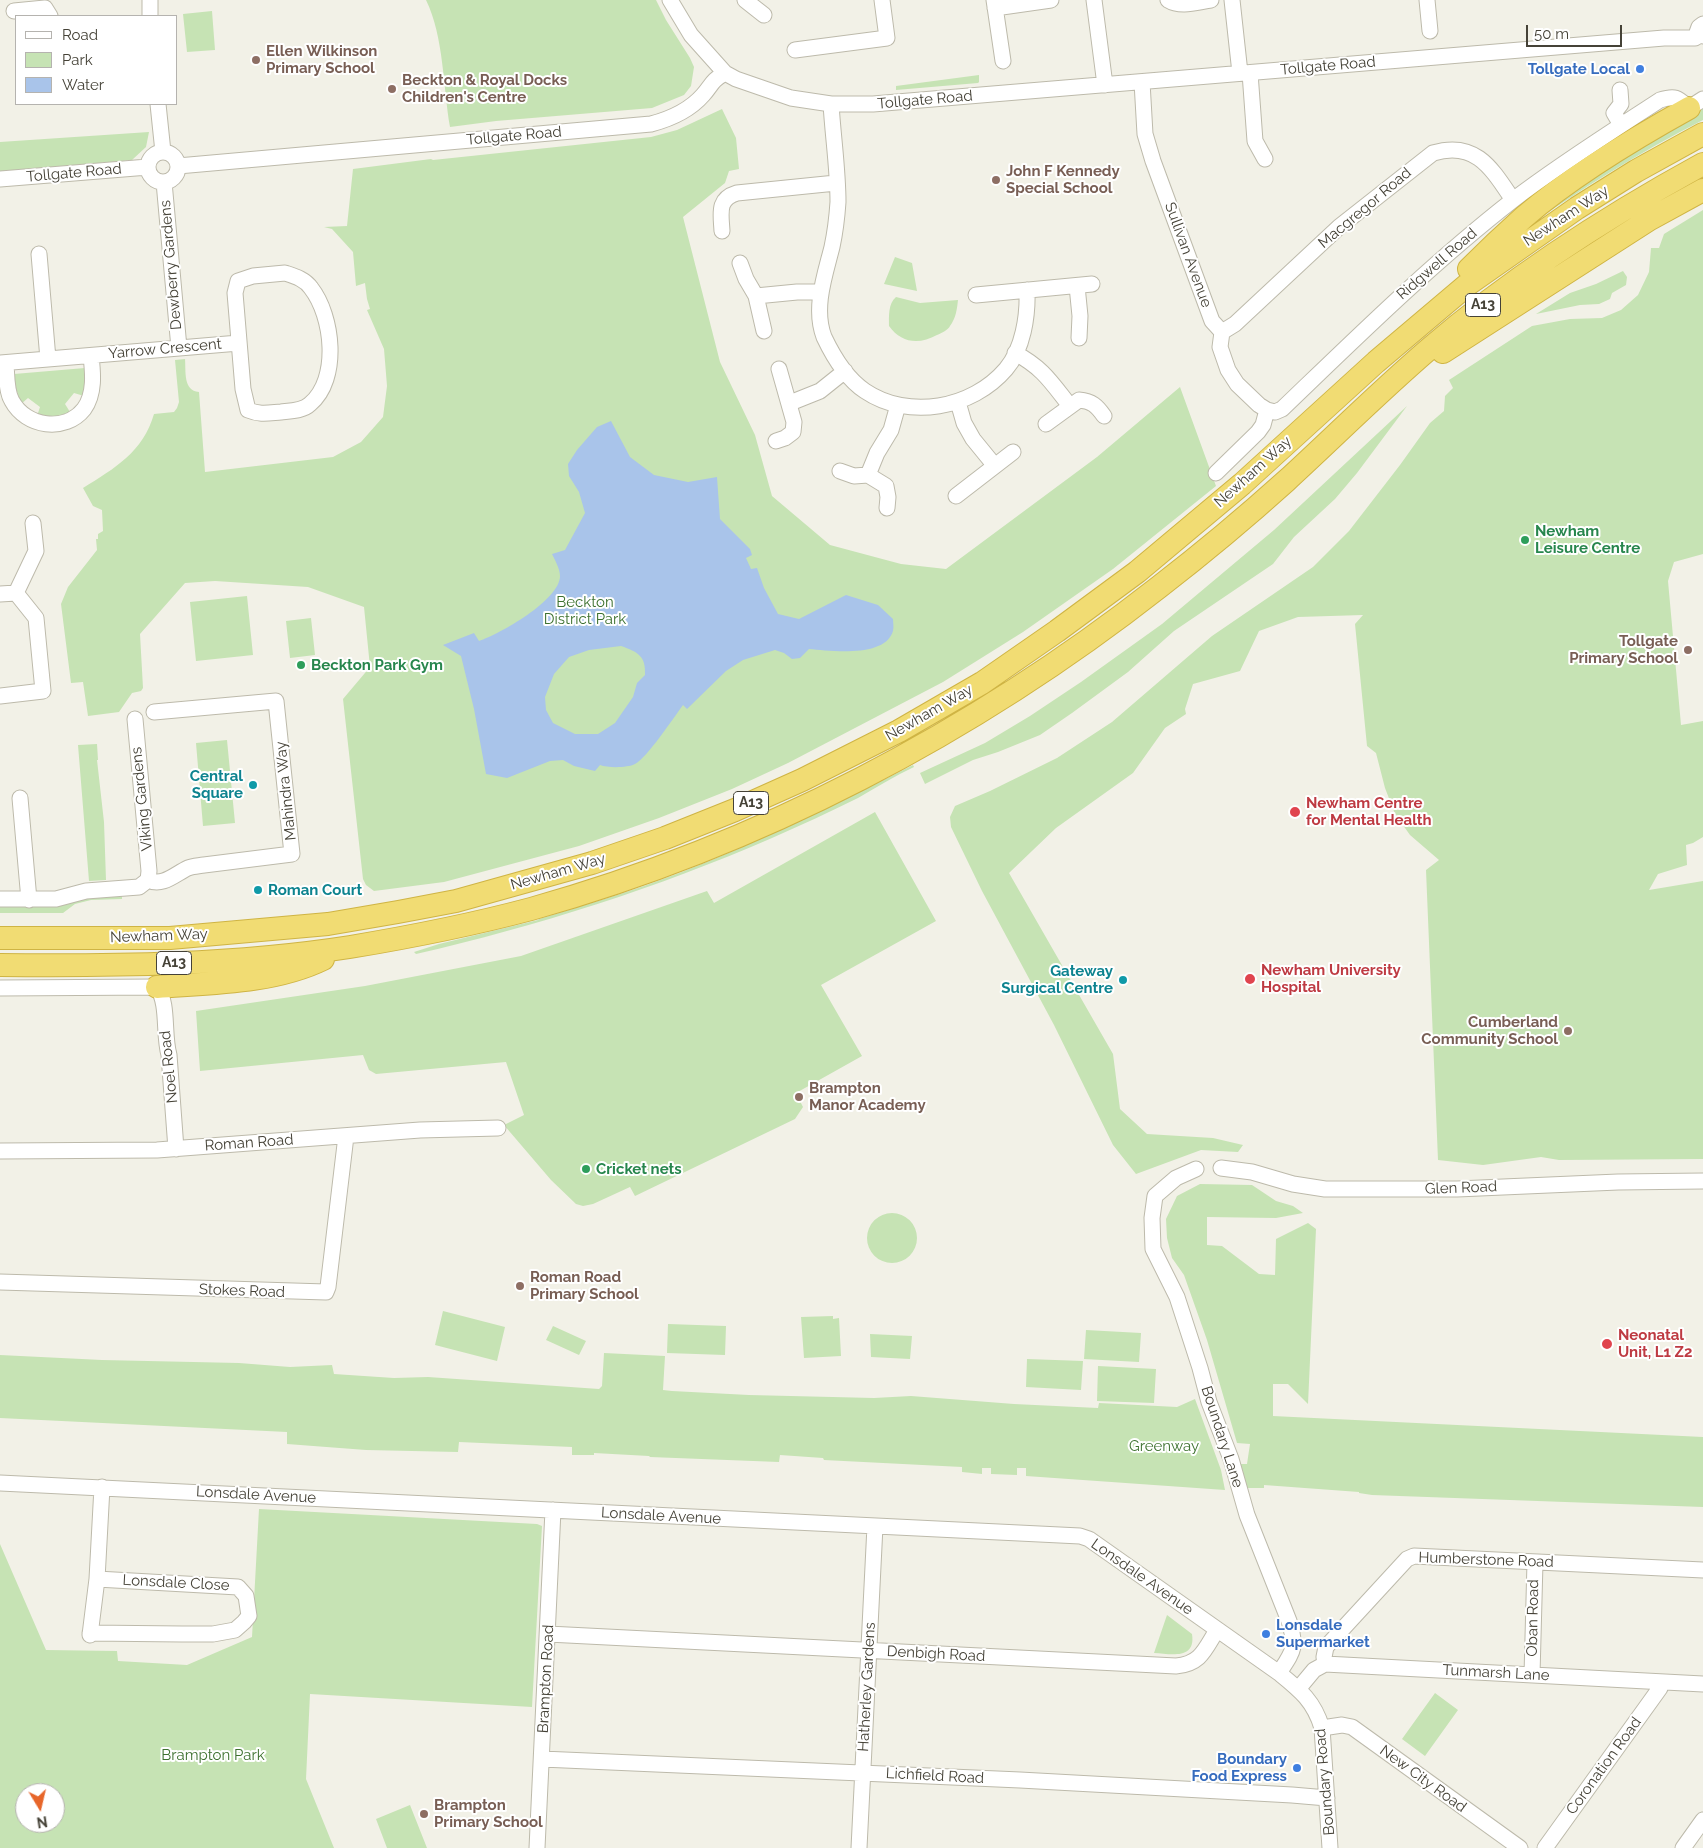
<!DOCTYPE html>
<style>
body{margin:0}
#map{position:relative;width:1703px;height:1848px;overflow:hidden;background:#f2f1e7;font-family:Raleway,sans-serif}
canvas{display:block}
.legend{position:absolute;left:15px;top:15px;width:162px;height:90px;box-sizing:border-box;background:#fff;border:1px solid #b5b3af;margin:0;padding:6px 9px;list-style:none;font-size:15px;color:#454237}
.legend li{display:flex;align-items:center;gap:10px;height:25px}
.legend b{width:25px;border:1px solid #b5b3af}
.north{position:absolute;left:15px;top:1783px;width:50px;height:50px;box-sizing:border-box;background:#fff;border:1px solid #b5b3af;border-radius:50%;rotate:171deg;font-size:14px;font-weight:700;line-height:20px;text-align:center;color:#454237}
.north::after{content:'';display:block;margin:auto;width:18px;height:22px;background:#e7662a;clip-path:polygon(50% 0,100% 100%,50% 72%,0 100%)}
.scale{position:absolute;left:1526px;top:25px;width:96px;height:22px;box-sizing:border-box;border:2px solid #454237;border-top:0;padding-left:6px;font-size:15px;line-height:18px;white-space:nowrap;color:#454237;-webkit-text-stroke:4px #fff;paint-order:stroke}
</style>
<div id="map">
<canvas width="1703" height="1848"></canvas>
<ul class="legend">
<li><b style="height:6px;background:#fff"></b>Road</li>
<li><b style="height:14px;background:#c6e3b4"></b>Park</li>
<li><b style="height:14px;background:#a9c4ea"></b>Water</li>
</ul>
<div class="north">N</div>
<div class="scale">50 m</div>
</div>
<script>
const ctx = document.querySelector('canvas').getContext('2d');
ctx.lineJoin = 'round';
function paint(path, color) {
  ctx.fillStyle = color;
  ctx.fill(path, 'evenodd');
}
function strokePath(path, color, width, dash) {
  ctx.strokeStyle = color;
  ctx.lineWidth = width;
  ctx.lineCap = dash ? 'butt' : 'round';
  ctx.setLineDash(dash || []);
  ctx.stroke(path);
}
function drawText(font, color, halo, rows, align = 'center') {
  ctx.font = font + ' Raleway,sans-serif';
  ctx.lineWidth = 4;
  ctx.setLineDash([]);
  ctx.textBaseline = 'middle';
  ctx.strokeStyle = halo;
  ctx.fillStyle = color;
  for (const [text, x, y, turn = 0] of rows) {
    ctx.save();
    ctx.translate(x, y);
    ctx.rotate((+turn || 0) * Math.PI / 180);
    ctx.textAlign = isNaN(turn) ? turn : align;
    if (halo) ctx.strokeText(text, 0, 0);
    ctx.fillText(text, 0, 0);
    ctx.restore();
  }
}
const green = new Path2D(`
 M 426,0 L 656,0 L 666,20 L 690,58 L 694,67 L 691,86 L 684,95 L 652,108 L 496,121 L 450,127 C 443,87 444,37 426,0 Z
 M 212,11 L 215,50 L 187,52 L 183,14 Z
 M 979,75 L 979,82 L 978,83 L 896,90 L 896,86 Z
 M 1703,107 L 1703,120 C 1640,152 1580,190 1522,230 L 1550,204 Z
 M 722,109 L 736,138 L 739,169 L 729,171 L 725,183 L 683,217 L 720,362 L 755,435 L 772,496 L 830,545 L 901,564 L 946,569 L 1097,457 L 1180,387 L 1216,486 L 1113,569 L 1023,632 L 943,682 L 788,763 L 732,789 L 659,818 L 579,846 L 444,882 L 374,891 L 366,885 L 363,879 L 343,699 L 370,667 L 364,607 L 308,587 L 215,581 L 185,583 L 140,634 L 143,688 L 141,691 L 132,693 L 119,712 L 88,716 L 83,682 L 71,683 L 61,604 L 68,587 L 97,550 L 96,539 L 98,539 L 98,534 L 103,531 L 102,510 L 93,506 L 83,488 C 115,468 143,452 154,414 L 174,412 L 177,408 L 179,402 L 175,360 L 185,359 C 186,371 183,391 199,392 L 205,472 L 333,457 L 361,442 L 383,417 L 387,386 L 384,349 L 367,310 L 370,309 L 367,299 L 365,283 L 356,286 L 353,252 L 332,229 L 324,227 L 347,226 L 353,169 L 431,159 L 433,160 L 651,137 L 677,130 Z
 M 149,132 L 146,147 L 132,160 L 0,172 L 0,142 Z
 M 1703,210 L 1703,554 L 1674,562 L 1668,581 L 1681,725 L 1703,721 L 1703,837 L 1693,843 L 1686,845 L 1687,865 L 1658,874 L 1649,890 L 1703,881 L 1703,1159 L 1559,1160 L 1541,1157 L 1483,1165 L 1438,1160 L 1426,870 L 1439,860 L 1410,835 L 1395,814 L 1385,788 L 1376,753 L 1367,746 L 1355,624 L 1363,615 L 1298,617 L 1259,631 L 1240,671 L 1193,684 L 1185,709 L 1186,714 L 1165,728 L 1133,773 L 1056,828 L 1009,873 L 1113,1054 L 1120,1109 L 1147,1134 L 1213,1138 L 1243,1145 L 1238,1152 L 1201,1150 L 1136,1174 L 1113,1145 L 1054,1025 L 982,891 L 951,827 L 950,817 L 955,806 L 990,791 L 1057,758 L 1112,722 L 1212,636 L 1313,567 L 1349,531 L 1400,465 L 1430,423 L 1444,411 L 1445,396 L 1453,388 L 1449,380 L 1532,326 L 1570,319 L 1602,318 L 1621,310 L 1638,295 L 1649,272 L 1651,248 L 1659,248 L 1664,234 Z
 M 895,257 L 912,263 L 917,291 L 884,284 Z
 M 1623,271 L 1627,277 L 1626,285 L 1612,293 L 1610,299 L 1599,304 L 1580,305 L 1536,314 L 1570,293 L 1596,284 Z
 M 896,297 L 920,303 L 958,300 C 957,309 956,318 950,326 C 948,330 942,333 937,335 C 919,345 901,343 889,326 C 889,316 888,304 896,297 Z
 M 85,368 L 86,379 L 84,396 L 74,393 L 65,404 L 70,412 L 54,418 L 37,416 L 40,407 L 28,398 L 21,404 L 15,385 L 14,374 Z
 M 1407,406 L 1357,473 L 1335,499 L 1294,537 L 1273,564 L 1174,631 L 1128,672 L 1072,713 L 1040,735 L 998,752 L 973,760 L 925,784 L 920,773 L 985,743 L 1030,716 L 1081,682 L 1162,624 L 1274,530 Z
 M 247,596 L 253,655 L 196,661 L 190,602 Z
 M 311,618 L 315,655 L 290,658 L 286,621 Z
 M 227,740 L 235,823 L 203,826 L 196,743 Z
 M 97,744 L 98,760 L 97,760 L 104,822 L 106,880 L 89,881 L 78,745 Z
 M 913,765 L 914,767 C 895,776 877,787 858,798 C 830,812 801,825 772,838 C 657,888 538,926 416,954 L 414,952 L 439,944 L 538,920 L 539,919 C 574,908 609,898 644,886 C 737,853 825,810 913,765 Z
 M 875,812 L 936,921 L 821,985 L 862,1056 L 796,1093 L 803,1107 L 795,1119 L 635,1196 L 630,1187 L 593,1204 L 583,1206 L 576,1204 L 551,1180 L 504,1125 L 524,1115 L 506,1062 L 376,1074 L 369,1070 L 363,1055 L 200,1071 L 196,1011 L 365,986 L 521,956 L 707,891 L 714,903 Z
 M 122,894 L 122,899 L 91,900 L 75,904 L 63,913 L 0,913 L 0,905 Z
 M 1200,1184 L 1252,1185 L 1276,1201 L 1293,1206 L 1303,1213 L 1276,1218 L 1207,1217 L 1207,1245 L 1222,1246 L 1259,1274 L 1275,1275 L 1276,1239 L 1308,1223 L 1316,1229 L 1308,1404 L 1288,1384 L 1273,1384 L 1273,1416 L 1703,1437 L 1703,1507 L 1372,1495 L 1359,1493 L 1359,1492 L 1264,1485 L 1264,1488 L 1247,1488 L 1241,1467 L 1241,1464 L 1247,1464 L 1250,1444 L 1237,1443 L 1207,1340 L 1184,1275 L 1172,1258 L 1167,1238 L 1166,1219 L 1177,1196 Z
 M867 1238a25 25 0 1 1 50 0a25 25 0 1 1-50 0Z
 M 443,1311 L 505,1327 L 497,1361 L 435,1345 Z
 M 833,1316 L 833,1319 L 839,1318 L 841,1356 L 804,1358 L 801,1317 Z
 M 668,1324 L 726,1326 L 725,1355 L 667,1353 Z
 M 553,1326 L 586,1341 L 579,1355 L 546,1340 Z
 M 1086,1330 L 1141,1333 L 1139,1362 L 1084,1359 Z
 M 870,1334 L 912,1336 L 910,1359 L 871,1357 Z
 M 604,1353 L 665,1356 L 663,1390 L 672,1391 L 749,1395 L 874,1398 L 911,1396 L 1014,1404 L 1098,1408 L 1099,1403 L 1177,1407 L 1195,1399 L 1221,1470 L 1225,1490 L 1026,1476 L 1026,1468 L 1017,1468 L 1017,1475 L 991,1474 L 991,1468 L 982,1468 L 982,1474 L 962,1472 L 962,1467 L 824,1460 L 823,1458 L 780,1455 L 779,1462 L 650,1457 L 649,1456 L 594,1453 L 594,1455 L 572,1455 L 572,1447 L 459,1442 L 458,1452 L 366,1450 L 287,1444 L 287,1432 L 0,1418 L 0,1355 L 102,1360 L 239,1363 L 290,1367 L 332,1365 L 334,1374 L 394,1378 L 428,1377 L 599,1389 L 602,1386 Z
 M 1027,1359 L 1083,1361 L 1081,1390 L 1026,1387 Z
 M 1098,1366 L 1156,1369 L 1154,1403 L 1097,1401 Z
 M 259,1509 L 537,1524 L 542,1526 L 532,1707 L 310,1694 L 306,1779 L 334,1848 L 0,1848 L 0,1544 L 46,1650 L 117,1651 L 118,1661 L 187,1665 L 252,1637 ZM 25,1793 L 55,1793 L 55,1823 L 25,1823 Z
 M 1167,1615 L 1192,1634 C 1196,1660 1171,1654 1154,1653 Z
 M 1435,1693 L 1458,1710 L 1425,1756 L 1402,1739 Z
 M 410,1805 L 427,1848 L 387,1848 L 376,1819 Z`);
const water = new Path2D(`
 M 611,421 L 630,457 L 654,475 L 688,482 L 717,477 L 720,519 L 750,549 L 752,555 L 746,558 L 751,569 L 757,568 L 764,588 L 778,614 L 799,619 L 846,595 L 878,605 L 893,619 C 893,622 894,627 893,631 C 885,658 831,651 809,649 L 800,658 L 792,659 L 784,653 L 775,650 L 743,660 L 726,671 L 687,709 L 683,705 C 674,717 647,758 635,764 C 627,768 608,768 600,765 L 595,771 L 574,766 L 563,760 L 550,761 L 507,778 L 486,774 L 474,709 L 461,656 L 443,645 L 474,633 L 479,641 C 500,634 560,600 560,576 C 560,569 555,560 552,554 L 565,550 L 585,513 L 579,492 L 569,476 L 568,464 L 577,450 L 597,427 ZM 621,646 C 638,652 646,656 645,675 L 637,683 L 633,697 L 615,723 L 598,734 L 575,734 L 553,723 L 546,710 L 545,697 L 554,674 L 569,657 L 589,650 Z`);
const minor = new Path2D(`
 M 150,0 L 150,16
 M 670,0 L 691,35 L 725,73 L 736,79 L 791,98 L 831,104 L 873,104 L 1664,38 L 1695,38 L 1700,35 L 1703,36
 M 745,0 L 764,15
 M 994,0 L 1003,61
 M 1094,0 L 1105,85
 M 1168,0 C 1181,8 1197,2 1211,0
 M 1232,0 L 1240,73
 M 1427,0 L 1430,31
 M 995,8 L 1051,0
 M 14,11 L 45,8 L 50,16
 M 1695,38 L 1699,27 L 1703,24
 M 795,50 L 887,38 L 882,0
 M 1250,73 L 1255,141 L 1265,159
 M 1142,82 L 1145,134 L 1153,161 L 1212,321 L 1222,332 L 1220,347 L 1228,370 L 1237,384 L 1259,405 L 1267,410 L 1275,412 L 1282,409 C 1357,337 1431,264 1513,200 C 1560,164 1611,132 1660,100 C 1676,95 1678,98 1689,108 L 1703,99
 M 1620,90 L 1621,104 L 1614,113 L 1621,125
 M 158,104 L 163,152
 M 831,104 C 833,137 838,170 838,202 C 837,217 835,233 832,247 C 825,275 813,308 824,337 C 833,356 847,379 865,391 C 908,420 972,409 1006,369 C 1023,349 1028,316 1027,290
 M148 167a15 15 0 1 1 30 0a15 15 0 1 1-30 0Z
 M 178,166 L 651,124 C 670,119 689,111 703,95 C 712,85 711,81 725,73
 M 0,179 L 148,167
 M 164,182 L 179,348
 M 722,231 C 721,213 717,199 737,193 L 836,183
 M 39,254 L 48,359
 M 740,263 L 746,279 L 756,296 L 764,331
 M 285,273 C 294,276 305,279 311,288 C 333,316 340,379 310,404 C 303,411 290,411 281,412 C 268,413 260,415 248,410 L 243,389 L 235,293 L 238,281 L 253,276 Z
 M 1077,286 L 1080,316 L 1079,338
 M 976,295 L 1092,284
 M 756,296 L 797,292 L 821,292
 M 1222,332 L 1235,324 L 1339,227 L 1433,153 C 1476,140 1492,169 1513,200
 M 1015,353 C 1043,368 1051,382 1070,406
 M 0,363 L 239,343
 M 6,363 C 7,375 6,391 12,401 C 26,427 65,433 84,409 C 95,394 93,373 91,356
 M 958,402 L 964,423 L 973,439 L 995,466
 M 790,403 L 820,391 L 845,371
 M 1046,424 L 1079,400 C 1092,401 1097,406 1104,416
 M 776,441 L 785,438 L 793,432 L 794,422 L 779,369
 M 840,471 L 854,476 L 868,475 L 886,486 L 888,497 L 887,508
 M 1216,473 L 1258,432 L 1263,425 L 1267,410
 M 868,475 L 877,453 L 891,430 L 898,405
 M 956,496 L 1013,452
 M 16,593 L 36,551 L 33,523
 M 0,594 L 16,593 L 36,618 L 43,691 L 0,696
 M 135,719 L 149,871 L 148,880
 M 20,798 L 29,900
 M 148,880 C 163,887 175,874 188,868 C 193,866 198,866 204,865 L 292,854 L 276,701 L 154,712
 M 0,899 L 56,899 L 86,891 L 139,887 L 148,880
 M 0,988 L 157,987 C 169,1004 163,1034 169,1055 L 176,1149
 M 0,1151 L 157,1150 L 420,1130 L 498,1128
 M 1221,1168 L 1252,1172 L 1293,1184 L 1325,1189 L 1457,1189 L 1618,1182 L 1703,1181
 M 1196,1169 L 1176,1178 L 1155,1196 L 1152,1218 L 1153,1249 L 1177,1297 L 1200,1368 L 1209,1402 L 1231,1459 L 1247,1515 L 1289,1621 C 1297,1648 1294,1650 1279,1673
 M 0,1282 L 326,1292 L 328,1287 L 346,1136
 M 0,1483 L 1080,1536 L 1089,1539 L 1279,1673 C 1300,1690 1314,1701 1322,1728 L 1330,1848
 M 90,1633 L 182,1634 L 213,1634 L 235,1630 L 244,1622 L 249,1616 L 246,1596 L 238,1587 L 97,1579
 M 548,1634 L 1176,1666 C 1201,1664 1205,1649 1217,1630
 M 90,1635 L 97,1579 L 102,1487
 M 1325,1664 L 1324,1657 L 1326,1647 L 1407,1559 L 1414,1556 L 1703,1570
 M 1532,1675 L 1535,1562
 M 1299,1688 L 1314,1670 L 1325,1664 L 1703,1684
 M 1322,1728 L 1342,1725 L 1352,1727 L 1520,1848
 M 542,1759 L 1020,1780 L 1292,1795 L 1327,1798
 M 537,1848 L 553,1510
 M 859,1848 L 875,1526
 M 1545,1848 L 1660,1688 L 1660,1682
 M 1683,1848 L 1703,1820`);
const highway = new Path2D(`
 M 1469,269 C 1487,251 1505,234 1524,217 C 1573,175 1633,139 1689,108
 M 1443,352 L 1650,219 L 1703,190
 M 0,938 L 170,938 L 328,924 L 398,912 L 456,901 L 592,863 L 665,838 L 735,810 L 802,780 L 899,731 L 982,683 L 1057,631 L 1137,572 L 1242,484 L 1376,362 L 1467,285 L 1577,208 L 1636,171 L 1703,134
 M 0,965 C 116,966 234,965 350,947 C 410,937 471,925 531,909 C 759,845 973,733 1159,587 C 1203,553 1245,518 1286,481 C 1334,437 1380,391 1429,349 C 1513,277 1606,217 1703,164
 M 157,987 C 211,983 274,983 323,959`);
const markers = [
 [256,60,5,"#8d6e63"],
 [1640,69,5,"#3f7fe0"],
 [392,89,5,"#8d6e63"],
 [996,180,5,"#8d6e63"],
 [1525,540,5,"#2e9e5b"],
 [1688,650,5,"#8d6e63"],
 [301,665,5,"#2e9e5b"],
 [253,785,5,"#0f9aa8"],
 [1295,812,6,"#e0444e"],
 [258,890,5,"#0f9aa8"],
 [1250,979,6,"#e0444e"],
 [1123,980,5,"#0f9aa8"],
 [1568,1031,5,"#8d6e63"],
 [799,1097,5,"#8d6e63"],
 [586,1169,5,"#2e9e5b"],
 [520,1286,5,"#8d6e63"],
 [1607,1344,6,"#e0444e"],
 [1266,1634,5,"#3f7fe0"],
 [1297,1768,5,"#3f7fe0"],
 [424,1814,5,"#8d6e63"]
];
const shields = [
 [1483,305,35],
 [751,803,35],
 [174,963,35]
];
const shieldNames = [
 ["A13",1483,305],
 ["A13",751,803],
 ["A13",174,963]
];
const educationNames = [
 ["Ellen Wilkinson",266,51],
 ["Primary School",266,68],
 ["Beckton & Royal Docks",402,80],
 ["Children's Centre",402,97],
 ["John F Kennedy",1006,171],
 ["Special School",1006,188],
 ["Tollgate",1678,641,"right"],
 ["Primary School",1678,658,"right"],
 ["Cumberland",1558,1022,"right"],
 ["Community School",1558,1039,"right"],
 ["Brampton",809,1088],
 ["Manor Academy",809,1105],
 ["Roman Road",530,1277],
 ["Primary School",530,1294],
 ["Brampton",434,1805],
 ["Primary School",434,1822]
];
const streetNames = [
 ["Tollgate Road",1328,66,-5],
 ["Tollgate Road",925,100,-5],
 ["Tollgate Road",514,136,-5],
 ["Tollgate Road",74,173,-5],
 ["Macgregor Road",1365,208,-40],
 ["Newham Way",1566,216,-33],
 ["Sullivan Avenue",1188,255,70],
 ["Ridgwell Road",1437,264,-41],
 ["Dewberry Gardens",171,265,-95],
 ["Yarrow Crescent",165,349,-5],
 ["Newham Way",1253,472,-42],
 ["Newham Way",929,713,-30],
 ["Mahindra Way",286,791,-96],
 ["Viking Gardens",142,799,-96],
 ["Newham Way",558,872,-16],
 ["Newham Way",159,936,-2],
 ["Noel Road",169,1067,-96],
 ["Roman Road",249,1143,-4],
 ["Glen Road",1461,1188,-2],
 ["Stokes Road",242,1291,2],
 ["Boundary Lane",1222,1437,72],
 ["Lonsdale Avenue",256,1495,3],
 ["Lonsdale Avenue",661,1516,3],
 ["Humberstone Road",1486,1560,2],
 ["Lonsdale Avenue",1142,1577,35],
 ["Lonsdale Close",176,1583,3],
 ["Oban Road",1533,1618,-89],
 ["Denbigh Road",936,1654,3],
 ["Tunmarsh Lane",1496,1673,3],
 ["Brampton Road",546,1679,-87],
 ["Hatherley Gardens",867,1687,-87],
 ["Coronation Road",1604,1766,-54],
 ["Lichfield Road",935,1776,3],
 ["New City Road",1423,1779,36],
 ["Boundary Road",1325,1782,-95]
];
const shopNames = [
 ["Tollgate Local",1630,69],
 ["Lonsdale",1276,1625,"left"],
 ["Supermarket",1276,1642,"left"],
 ["Boundary",1287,1759],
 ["Food Express",1287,1776]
];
const leisureNames = [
 ["Newham",1535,531],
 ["Leisure Centre",1535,548],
 ["Beckton Park Gym",311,665],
 ["Cricket nets",596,1169]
];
const parkNames = [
 ["Beckton",585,602],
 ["District Park",585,619],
 ["Greenway",1164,1446],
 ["Brampton Park",213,1755]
];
const cultureNames = [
 ["Central",243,776],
 ["Square",243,793],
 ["Roman Court",268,890,"left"],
 ["Gateway",1113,971],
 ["Surgical Centre",1113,988]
];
const healthNames = [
 ["Newham Centre",1306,803],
 ["for Mental Health",1306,820],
 ["Newham University",1261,970],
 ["Hospital",1261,987],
 ["Neonatal",1618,1335],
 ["Unit, L1 Z2",1618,1352]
];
paint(green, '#c6e3b4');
paint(water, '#a9c4ea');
strokePath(minor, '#bdbaab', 17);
strokePath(highway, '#cfb444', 24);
strokePath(minor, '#fff', 15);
strokePath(highway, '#f1dc73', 22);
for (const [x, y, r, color] of markers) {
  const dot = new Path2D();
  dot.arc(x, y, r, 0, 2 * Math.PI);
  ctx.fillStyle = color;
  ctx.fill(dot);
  strokePath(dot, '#fff', 2);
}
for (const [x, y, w] of shields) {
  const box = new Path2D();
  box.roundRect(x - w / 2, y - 11.5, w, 23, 4);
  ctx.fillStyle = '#fff';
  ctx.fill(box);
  strokePath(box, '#454237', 1);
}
drawText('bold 14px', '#454237', null, shieldNames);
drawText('bold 15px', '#785e54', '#fff', educationNames, 'left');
drawText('15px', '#454237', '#fff', streetNames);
drawText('bold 15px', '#366cbe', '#fff', shopNames, 'right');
drawText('bold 15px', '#27864d', '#fff', leisureNames, 'left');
drawText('15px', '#3d712f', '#fff', parkNames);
drawText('bold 15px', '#0d838f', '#fff', cultureNames, 'right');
drawText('bold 15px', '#be3a42', '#fff', healthNames, 'left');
</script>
